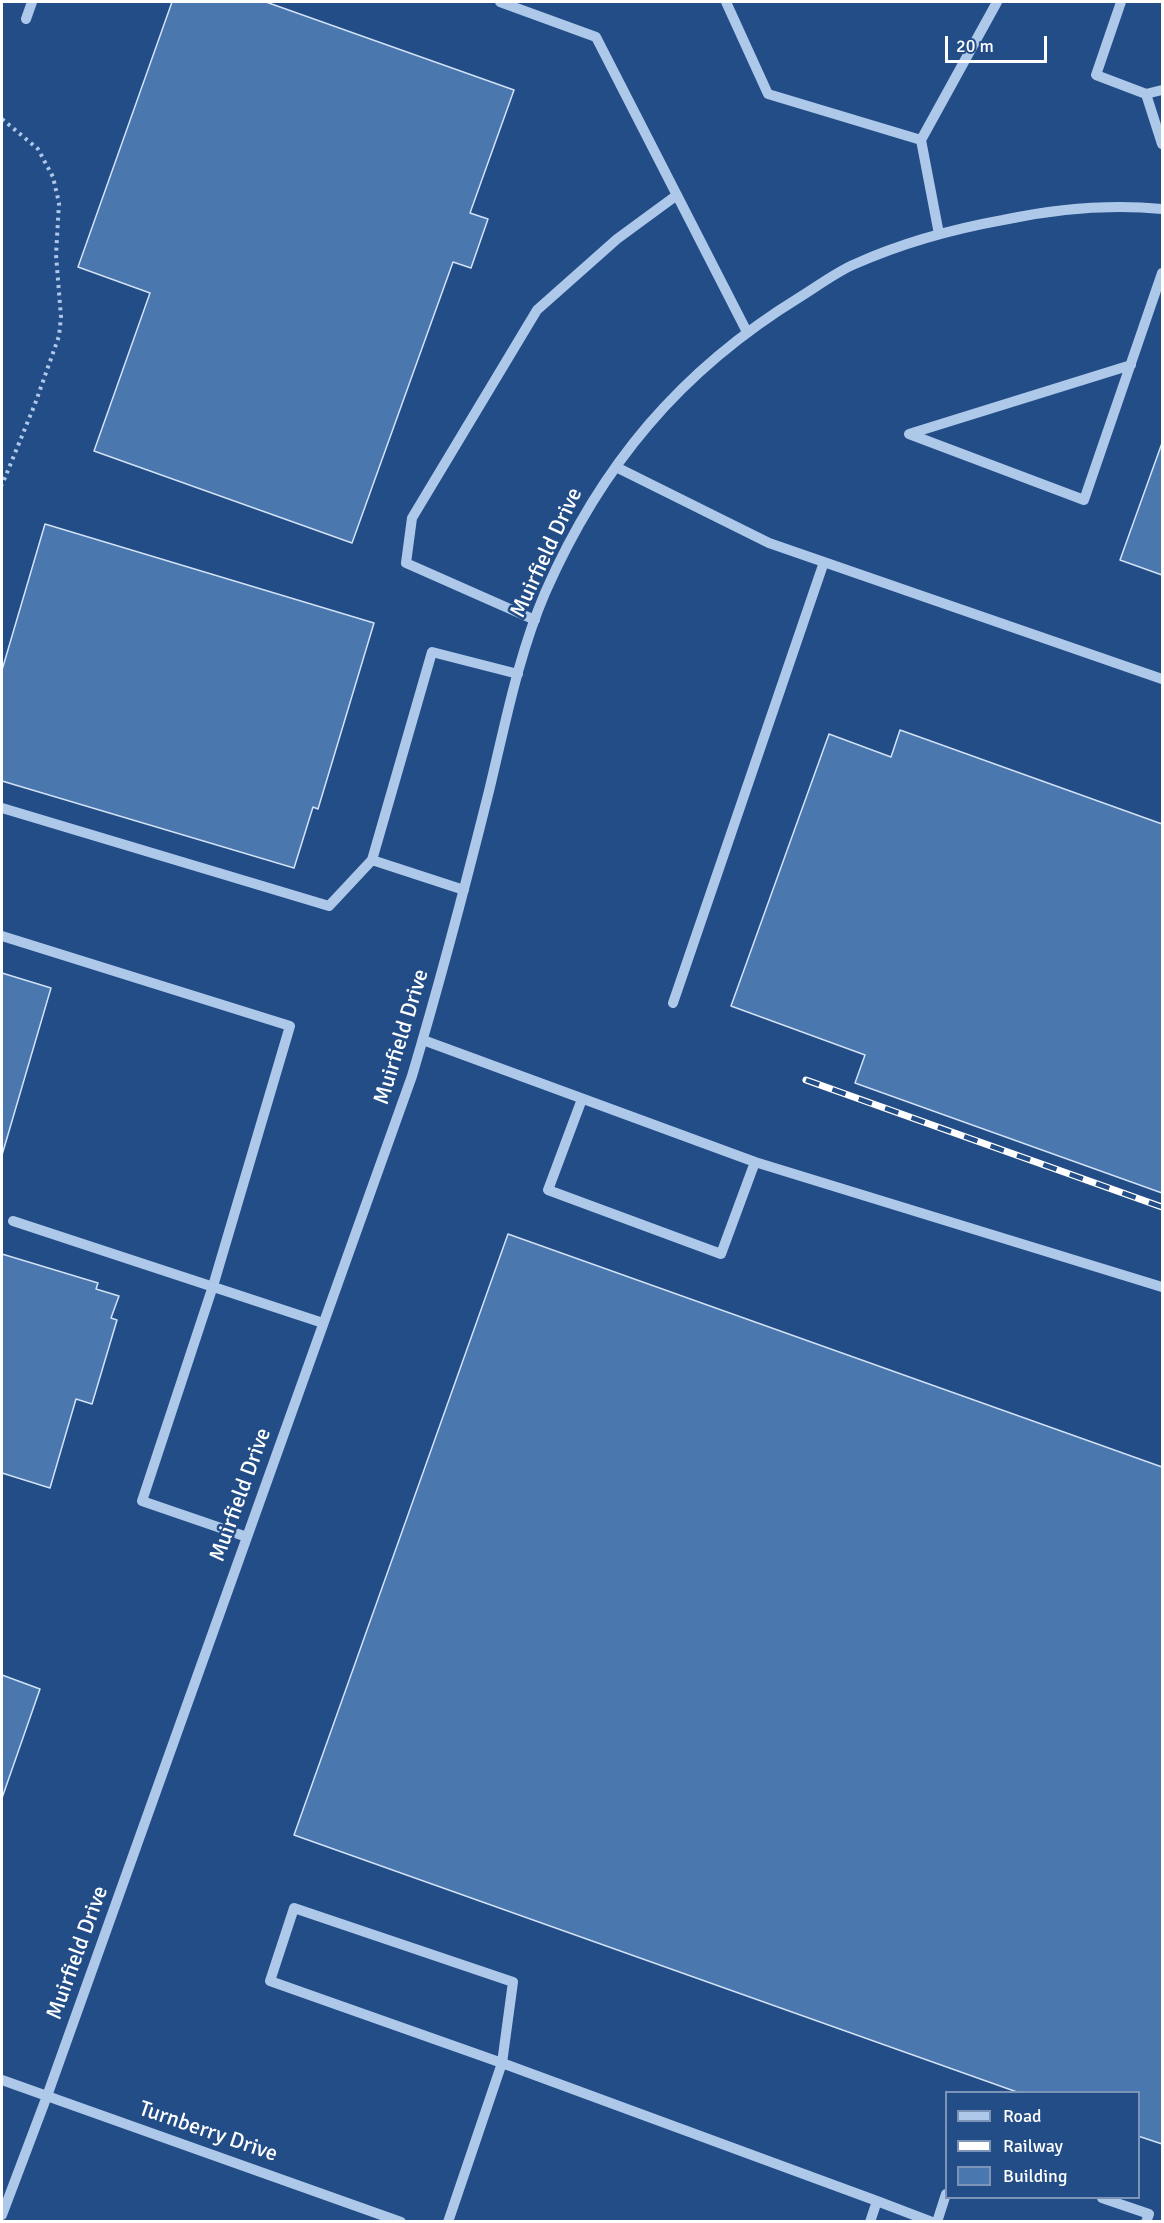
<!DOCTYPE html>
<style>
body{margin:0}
#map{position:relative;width:1164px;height:2223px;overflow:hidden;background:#234d87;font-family:Signika,sans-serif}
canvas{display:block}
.frame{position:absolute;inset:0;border:3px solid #fff;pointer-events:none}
.legend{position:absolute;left:945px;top:2091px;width:195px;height:108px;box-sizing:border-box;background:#234d87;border:2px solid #7b94b7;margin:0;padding:8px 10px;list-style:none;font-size:18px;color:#fff}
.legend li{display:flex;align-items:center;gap:12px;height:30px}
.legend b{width:30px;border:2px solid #7b94b7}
.scale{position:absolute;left:945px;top:36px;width:102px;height:27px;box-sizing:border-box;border:3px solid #fff;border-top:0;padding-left:8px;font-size:18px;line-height:21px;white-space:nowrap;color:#fff;-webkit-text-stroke:4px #234d87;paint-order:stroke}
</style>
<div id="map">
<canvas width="1164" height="2223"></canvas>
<div class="frame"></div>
<ul class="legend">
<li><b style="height:8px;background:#aec8e9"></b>Road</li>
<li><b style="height:8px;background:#fff"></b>Railway</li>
<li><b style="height:16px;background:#4b77af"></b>Building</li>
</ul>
<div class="scale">20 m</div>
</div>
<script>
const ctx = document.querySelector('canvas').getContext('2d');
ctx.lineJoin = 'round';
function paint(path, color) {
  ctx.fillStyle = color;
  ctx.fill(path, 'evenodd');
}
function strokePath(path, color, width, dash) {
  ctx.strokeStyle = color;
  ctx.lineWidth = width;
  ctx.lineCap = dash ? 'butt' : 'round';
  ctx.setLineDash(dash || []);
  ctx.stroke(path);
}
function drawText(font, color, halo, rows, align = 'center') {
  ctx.font = font + ' Signika,sans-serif';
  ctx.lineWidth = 5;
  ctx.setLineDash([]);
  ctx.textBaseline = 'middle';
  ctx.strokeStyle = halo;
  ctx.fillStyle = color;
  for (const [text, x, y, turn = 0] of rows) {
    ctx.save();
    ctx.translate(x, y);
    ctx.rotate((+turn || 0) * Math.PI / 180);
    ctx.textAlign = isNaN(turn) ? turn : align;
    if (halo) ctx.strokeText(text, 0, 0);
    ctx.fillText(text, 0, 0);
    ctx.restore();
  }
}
const building = new Path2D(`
 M 172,2 L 266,2 L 514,90 L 470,213 L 488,219 L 471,268 L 453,262 L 352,543 L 94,451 L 150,293 L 78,267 Z
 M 1162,443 L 1162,575 L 1120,560 Z
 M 45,524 L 374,623 L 318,809 L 313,807 L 294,868 L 2,781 L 2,670 Z
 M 900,730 L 1162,824 L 1162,1193 L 855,1083 L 865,1055 L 731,1006 L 829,734 L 891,757 Z
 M 2,973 L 51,988 L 2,1155 Z
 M 508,1234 L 1162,1467 L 1162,2144 L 1138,2136 L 1138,2092 L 1017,2092 L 294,1835 Z
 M 2,1254 L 98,1283 L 96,1289 L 119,1296 L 111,1318 L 117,1320 L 92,1404 L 76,1399 L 50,1488 L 2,1473 Z
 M 2,1675 L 40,1689 L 2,1798 Z`);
const path = new Path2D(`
 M 2,119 L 38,149 L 53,177 L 59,203 L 56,255 L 61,317 L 59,336 L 35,404 L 2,485`);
const minor = new Path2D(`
 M 500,2 L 596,37 L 747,332
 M 726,2 L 768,94 L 921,140
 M 1121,2 L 1096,75 L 1146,94
 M 26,19 L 32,2
 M 1162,90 L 1146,94 L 1162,144
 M 939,234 L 921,140 L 997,2
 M 1131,365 L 909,434 L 1084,500 L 1162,273
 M 616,467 L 769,543 L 1162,679
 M 535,620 L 406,563 L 412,518 L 537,310 L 617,239 L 677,195
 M 2,808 L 329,906 L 372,860
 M 464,890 L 372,860 L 432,652 L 518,674
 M 2,936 L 290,1026 L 213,1286 L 142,1501 L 247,1537
 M 673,1003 L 824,562
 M 423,1040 L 755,1162 L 1162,1287
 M 582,1099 L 548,1190 L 721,1254 L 755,1162
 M 13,1221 L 323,1323
 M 294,1908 L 513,1982 L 502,2063 L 270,1981 Z
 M 2,2080 L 401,2222
 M 1102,2198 L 1149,2214 L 1146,2222
 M 2,2215 L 47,2096 L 412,1076 C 440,982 465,887 489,791 C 505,725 518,656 545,593 C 601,465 681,370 800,297 C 818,286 836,272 855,264 C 902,243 953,229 1003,220 C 1055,209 1109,204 1162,209
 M 448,2222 L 502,2063 L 877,2201
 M 870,2222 L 877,2201 L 932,2222
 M 937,2222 L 946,2194`);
const rail = new Path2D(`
 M 806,1080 L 1162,1207`);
const streetNames = [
 ["Muirfield Drive",547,553,-65],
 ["Muirfield Drive",402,1037,-73],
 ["Muirfield Drive",241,1495,-70],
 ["Muirfield Drive",78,1953,-70],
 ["Turnberry Drive",208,2132,19]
];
paint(building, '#4b77af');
strokePath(building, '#d2e2f7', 1.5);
strokePath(path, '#aec8e9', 4, [3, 4.5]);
strokePath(minor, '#aec8e9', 10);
strokePath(rail, '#fff', 7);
strokePath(rail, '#234d87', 4.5, [14]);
drawText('22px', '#fff', '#234d87', streetNames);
</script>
